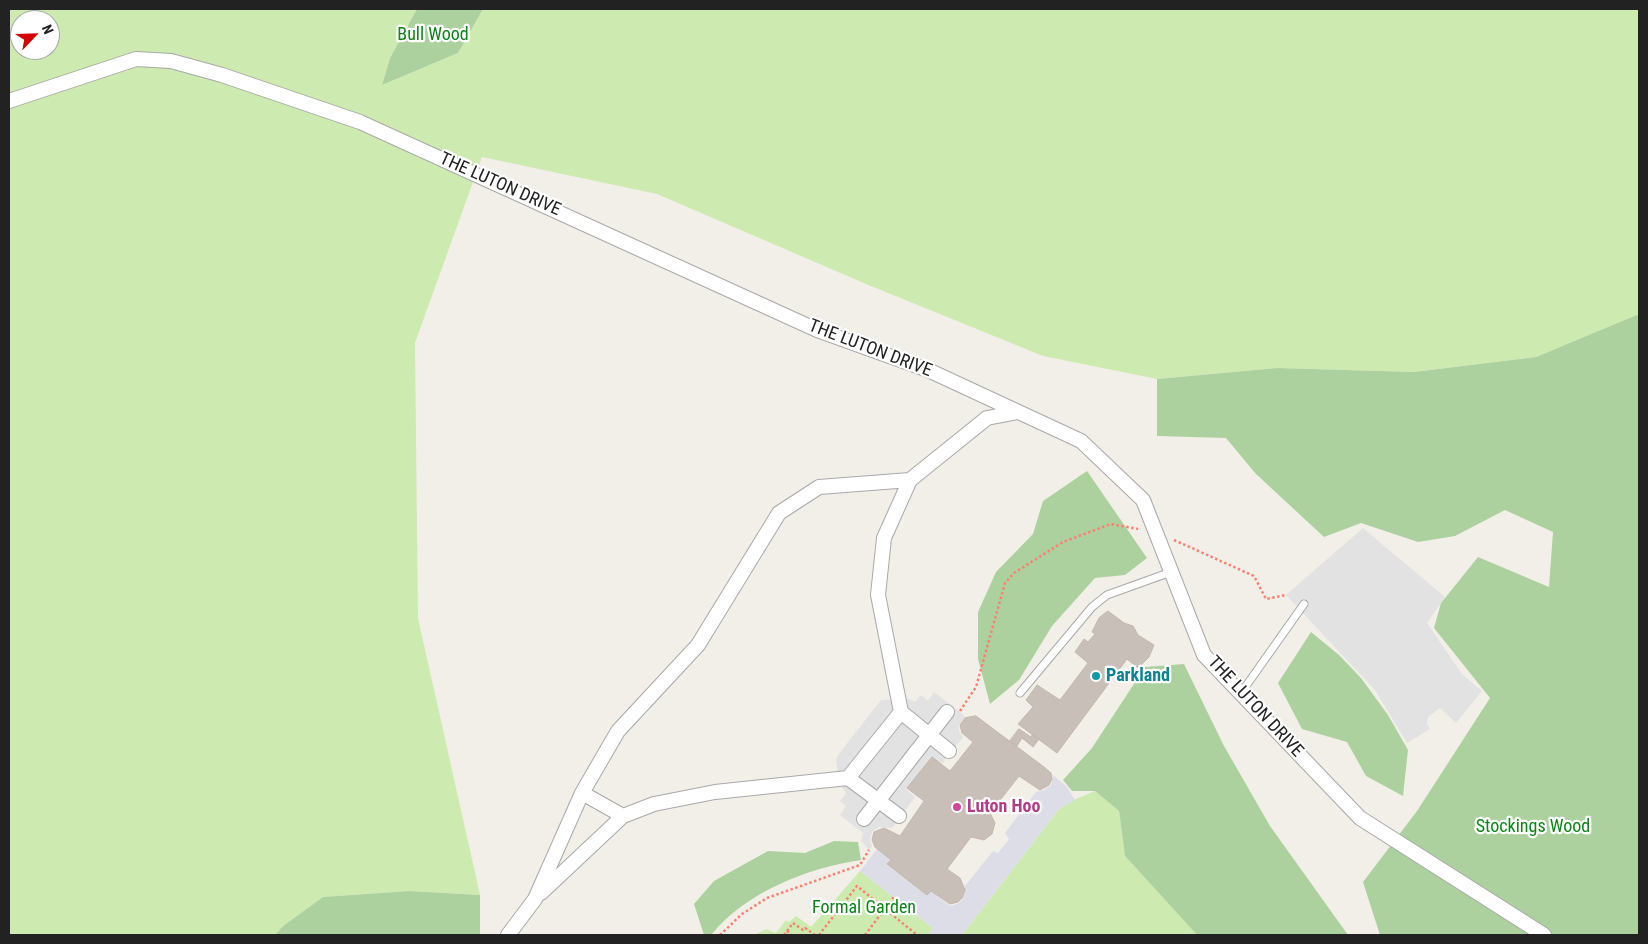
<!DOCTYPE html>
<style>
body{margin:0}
#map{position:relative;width:1648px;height:944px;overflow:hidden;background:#f2efe9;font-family:"Roboto Condensed",sans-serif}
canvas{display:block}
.frame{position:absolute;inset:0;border:10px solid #222;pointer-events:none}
.north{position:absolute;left:10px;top:10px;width:50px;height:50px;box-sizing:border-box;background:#fff;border:1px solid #a7a7a7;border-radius:50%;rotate:66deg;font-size:14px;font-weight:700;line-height:20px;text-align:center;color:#222}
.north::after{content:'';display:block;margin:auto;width:18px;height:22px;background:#d40000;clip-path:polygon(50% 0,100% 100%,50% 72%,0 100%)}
</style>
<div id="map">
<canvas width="1648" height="944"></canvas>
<div class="frame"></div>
<div class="north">N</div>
</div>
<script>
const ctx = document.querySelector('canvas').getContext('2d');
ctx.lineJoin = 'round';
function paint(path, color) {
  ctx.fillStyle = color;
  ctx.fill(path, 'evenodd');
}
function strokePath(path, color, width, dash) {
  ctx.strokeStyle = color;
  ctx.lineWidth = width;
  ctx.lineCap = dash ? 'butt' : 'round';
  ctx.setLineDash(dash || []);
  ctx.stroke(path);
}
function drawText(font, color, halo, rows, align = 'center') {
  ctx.font = font + ' "Roboto Condensed",sans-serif';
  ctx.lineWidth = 4.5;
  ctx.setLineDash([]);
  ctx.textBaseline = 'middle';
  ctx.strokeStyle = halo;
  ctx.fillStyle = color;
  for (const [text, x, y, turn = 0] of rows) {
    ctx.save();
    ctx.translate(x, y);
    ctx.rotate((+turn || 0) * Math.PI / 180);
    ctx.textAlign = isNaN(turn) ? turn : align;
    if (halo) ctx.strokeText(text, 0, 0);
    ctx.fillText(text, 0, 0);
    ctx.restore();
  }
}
const grass = new Path2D(`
 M 9,9 L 417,9 L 390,58 L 382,85 L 458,53 L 483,9 L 1639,9 L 1639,314 L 1536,357 L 1414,372 L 1277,368 L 1157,379 L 1043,356 L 866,284 L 657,194 L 482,157 L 415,343 L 418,618 L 480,895 L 409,891 L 323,897 L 283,926 L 275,935 L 10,935 ZM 20,20 L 50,20 L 50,50 L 20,50 Z
 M 1095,791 L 1119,811 L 1125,856 L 1197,935 L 962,935 L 1059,809 L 1066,803 Z
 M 860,871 L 933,928 L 930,933 L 935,935 L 754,935 L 766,929 L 776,933 L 786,920 L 789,922 L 796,916 L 811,927 Z`);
const forest = new Path2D(`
 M 417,9 L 483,9 L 458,53 L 382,85 L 390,58 Z
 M 1639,314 L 1639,935 L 1380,935 L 1363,882 L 1417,811 L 1490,698 L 1434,628 L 1441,603 L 1478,557 L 1549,587 L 1553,532 L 1505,510 L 1455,536 L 1418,542 L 1361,523 L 1324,537 L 1256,474 L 1226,438 L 1157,436 L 1157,379 L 1277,368 L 1414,372 L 1536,357 Z
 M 1087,471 L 1147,558 L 1125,575 L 1095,578 L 1052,626 L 1019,680 L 990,704 L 978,659 L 978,612 L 996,572 L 1033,534 L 1043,501 Z
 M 1311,632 L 1339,655 L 1361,678 L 1388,715 L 1408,750 L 1403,796 L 1366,776 L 1347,742 L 1302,729 L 1278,683 Z
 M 1184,664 L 1224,746 L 1270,826 L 1348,935 L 1197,935 L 1125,856 L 1119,811 L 1095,791 L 1072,791 L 1063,780 L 1092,748 L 1145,667 Z
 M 834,841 L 858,842 L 861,860 C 807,868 746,892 711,935 L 704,935 L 694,904 L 714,881 L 768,851 L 805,853 Z
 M 409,891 L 480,895 L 480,935 L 275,935 L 283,926 L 323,897 Z`);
const parking = new Path2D(`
 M 1363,528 L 1445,597 L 1427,623 L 1462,674 L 1482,691 L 1456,723 L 1440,708 L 1428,717 L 1427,723 L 1430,729 L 1407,743 L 1375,690 L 1286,595 Z
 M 934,692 L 965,716 L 959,725 L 959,731 L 963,737 L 942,764 L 932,757 L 906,789 L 915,797 L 892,828 L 879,827 L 872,832 L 870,840 L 872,846 L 869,850 L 861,841 L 863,833 L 840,815 L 846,806 L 840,801 L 846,794 L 839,783 L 836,760 L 838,755 L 881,700 L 909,699 L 915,702 L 921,695 L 928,701 Z`);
const plaza = new Path2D(`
 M 1053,775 L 1067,787 L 1075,800 L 1059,809 L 962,935 L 935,935 L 929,933 L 933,928 L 860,871 L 877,849 L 891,860 L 887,865 L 927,895 L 931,891 L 950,906 L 957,904 L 962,900 L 965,886 L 993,851 L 998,853 L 1009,839 L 1005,833 L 1036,792 L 1044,790 L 1051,785 Z`);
const building = new Path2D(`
 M 1108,611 L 1124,623 L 1133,626 L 1138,635 L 1154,645 L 1149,657 L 1138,668 L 1127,659 L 1057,753 L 1018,724 L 1033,707 L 1026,700 L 1037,685 L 1060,700 L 1088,663 L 1075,652 L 1084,639 L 1088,642 L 1095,634 L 1092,632 L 1099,618 Z
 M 976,716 L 1044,767 L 1051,773 L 1052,779 L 1049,785 L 1040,790 L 1019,776 L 990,813 L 995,823 L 992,834 L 984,840 L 971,837 L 947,869 L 960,878 L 965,890 L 962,898 L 958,902 L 950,904 L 931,891 L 927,895 L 887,864 L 891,860 L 875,847 L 872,840 L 874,832 L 884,828 L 900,836 L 924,801 L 907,788 L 932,757 L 950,771 L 973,742 L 962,733 L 960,725 L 965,718 Z
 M 1019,729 L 1031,737 L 1032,735 L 1039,739 L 1033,747 L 1022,738 L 1017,746 L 1010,741 Z`);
const path = new Path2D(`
 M 1174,540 L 1254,576 L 1266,599 L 1286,595
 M 960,711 L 976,687 L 1005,583 L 1014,573 L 1063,542 L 1111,524 L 1138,529
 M 787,931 L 792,935
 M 720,935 L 742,914 L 767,898 L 860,865 L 869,850
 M 784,935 L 793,923 L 803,930 L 805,928 L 815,935
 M 819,935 L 857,886 L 917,935
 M 865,935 L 894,897`);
const service = new Path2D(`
 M 1020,693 L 1092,607 L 1107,595 L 1171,572
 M 1241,693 L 1304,604`);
const minor = new Path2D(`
 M 9,101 L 136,59 L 171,61 L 222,75 L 360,122 L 817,330 L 928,370 L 1081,441 L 1143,500 L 1204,655 L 1360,818 L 1544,935
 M 910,480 L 884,538 L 878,595 L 901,712 L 949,751
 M 848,778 L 901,712
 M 582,793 L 623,816
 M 864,819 L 947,712
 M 541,893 L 623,816 L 654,804 L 715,792 L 848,778 L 899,816
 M 508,935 L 535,899 L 582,793 L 618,731 L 698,645 L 779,513 L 819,487 L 910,480 L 987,418 L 1018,412`);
const markers = [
 [1096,676,5,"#0f9aa8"],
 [957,807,5,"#d1479c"]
];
const parkNames = [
 ["Bull Wood",433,35],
 ["Stockings Wood",1533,827],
 ["Formal Garden",864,908]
];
const streetNames = [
 ["THE LUTON DRIVE",500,185,24],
 ["THE LUTON DRIVE",870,349,21],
 ["THE LUTON DRIVE",1255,707,47]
];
const cultureNames = [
 ["Parkland",1106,676]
];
const hotelNames = [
 ["Luton Hoo",967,807]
];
paint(grass, '#cdebb0');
paint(forest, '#add19e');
paint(parking, '#e2e2e2');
paint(plaza, '#dddde8');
paint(building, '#c7bfb8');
strokePath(building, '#c4b6ab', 1);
strokePath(service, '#a9a9a9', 9);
strokePath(minor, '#a9a9a9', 16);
strokePath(path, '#fa8072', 2.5, [2.5, 2.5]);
strokePath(service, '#fff', 7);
strokePath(minor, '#fff', 14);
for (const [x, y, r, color] of markers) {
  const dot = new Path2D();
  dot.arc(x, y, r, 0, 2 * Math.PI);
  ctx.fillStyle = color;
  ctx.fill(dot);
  strokePath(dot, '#fff', 2);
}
drawText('18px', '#0c8416', '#fff', parkNames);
drawText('18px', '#222', '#fff', streetNames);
drawText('bold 18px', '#0d838f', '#fff', cultureNames, 'left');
drawText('bold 18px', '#b23c85', '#fff', hotelNames, 'left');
</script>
